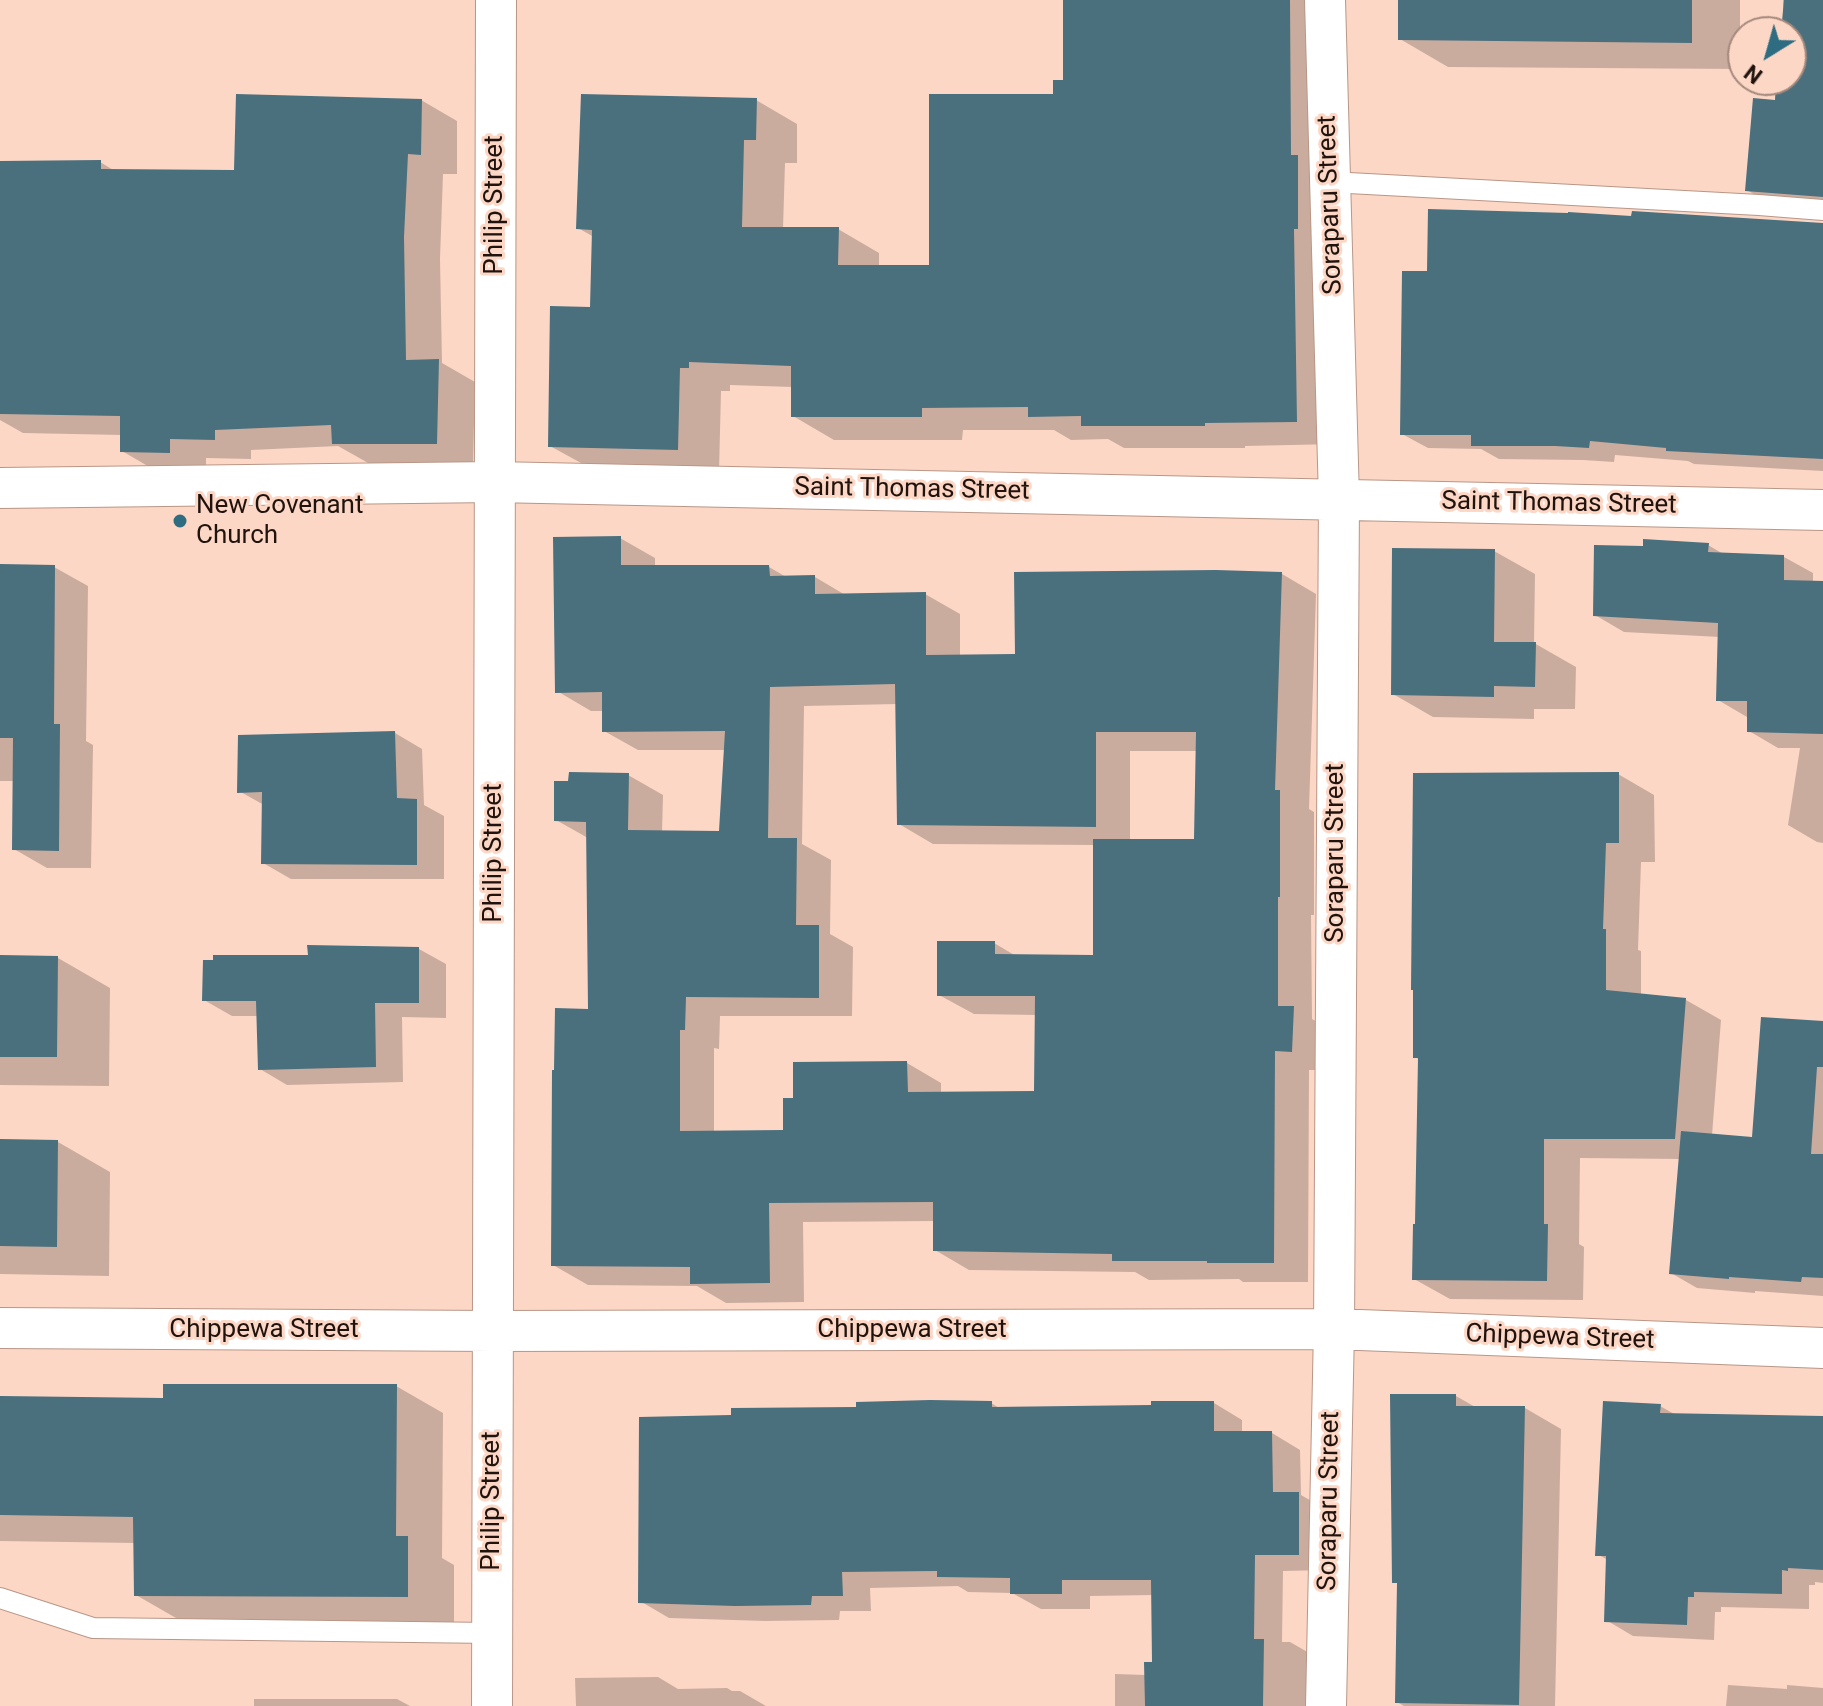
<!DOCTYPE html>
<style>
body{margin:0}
#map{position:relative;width:1823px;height:1706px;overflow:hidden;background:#fcd7c6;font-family:Roboto,sans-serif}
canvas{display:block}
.north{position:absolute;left:1727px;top:16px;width:80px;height:80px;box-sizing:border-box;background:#fcd7c6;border:2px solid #a4897c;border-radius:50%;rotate:217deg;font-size:22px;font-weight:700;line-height:32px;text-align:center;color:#20130d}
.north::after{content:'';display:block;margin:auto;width:28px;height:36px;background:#2d6c81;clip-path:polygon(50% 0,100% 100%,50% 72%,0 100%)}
</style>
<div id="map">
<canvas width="1823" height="1706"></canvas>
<div class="north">N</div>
</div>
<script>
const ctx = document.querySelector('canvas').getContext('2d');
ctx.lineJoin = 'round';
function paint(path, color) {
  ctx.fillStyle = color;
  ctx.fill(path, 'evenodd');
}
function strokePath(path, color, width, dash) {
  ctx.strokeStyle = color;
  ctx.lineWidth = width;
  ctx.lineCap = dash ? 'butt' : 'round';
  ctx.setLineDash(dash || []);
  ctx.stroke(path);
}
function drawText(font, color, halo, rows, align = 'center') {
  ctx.font = font + ' Roboto,sans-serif';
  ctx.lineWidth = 6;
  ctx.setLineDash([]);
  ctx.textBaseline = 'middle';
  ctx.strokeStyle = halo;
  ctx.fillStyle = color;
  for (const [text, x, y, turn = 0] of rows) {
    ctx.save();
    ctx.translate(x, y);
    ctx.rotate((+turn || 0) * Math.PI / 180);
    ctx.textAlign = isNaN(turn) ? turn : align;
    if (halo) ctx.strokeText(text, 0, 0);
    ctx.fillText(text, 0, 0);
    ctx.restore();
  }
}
const shadow = new Path2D(`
 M 1065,0 L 1331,0 L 1337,444 L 1245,446 L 1245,448 L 1124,448 L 1108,439 L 1071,440 L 1054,430 L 963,430 L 962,440 L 834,440 L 793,416 L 793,387 L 730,385 L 730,391 L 721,391 L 719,472 L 592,469 L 550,446 L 592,309 L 594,237 L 578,228 L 756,100 L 797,124 L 797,163 L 785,163 L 783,229 L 838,229 L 879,253 L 879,267 L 931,267 L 1065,82 Z
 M 1400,0 L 1740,0 L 1740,69 L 1448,67 L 1400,39 Z
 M 1783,0 L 1823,0 L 1823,209 L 1772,205 L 1747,190 L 1776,102 L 1778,80 L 1791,80 L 1791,32 L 1783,32 Z
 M 421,100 L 457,121 L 457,174 L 443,174 L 440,259 L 442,363 L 475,382 L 473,463 L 370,464 L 338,446 L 251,450 L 251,459 L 206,458 L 206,473 L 158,472 L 122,451 L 122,435 L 23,433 L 0,420 L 0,163 L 100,162 L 115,171 L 236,172 Z
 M 1823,225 L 1823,471 L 1694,464 L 1688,461 L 1615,455 L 1614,462 L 1583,460 L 1499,459 L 1481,449 L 1428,448 L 1402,434 L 1429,273 Z
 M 620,538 L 655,558 L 655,567 L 769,567 L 788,578 L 815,577 L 847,596 L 925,594 L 960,614 L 960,657 L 1017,656 L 1282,574 L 1316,594 L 1309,809 L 1314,812 L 1314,915 L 1311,915 L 1312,1019 L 1328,1028 L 1326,1070 L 1309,1070 L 1308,1282 L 1243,1282 L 1239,1279 L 1149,1280 L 1135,1272 L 969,1270 L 935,1250 L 935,1221 L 803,1222 L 804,1302 L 726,1303 L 697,1286 L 588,1285 L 553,1265 L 590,1011 L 588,838 L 556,820 L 628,775 L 663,795 L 662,833 L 721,833 L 726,750 L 638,750 L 604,731 L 604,711 L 591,711 L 557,691 ZM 897,704 L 899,824 L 933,844 L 1095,845 L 1095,957 L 1016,956 L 994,943 L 939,995 L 974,1014 L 1037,1015 L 1036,1092 L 941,1094 L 941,1083 L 907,1063 L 795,1101 L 786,1132 L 714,1133 L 714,1048 L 719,1049 L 720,1016 L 852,1016 L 853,947 L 830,934 L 831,860 L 802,844 L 804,706 ZM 1130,751 L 1198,751 L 1196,841 L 1130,841 Z
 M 1708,545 L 1725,555 L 1784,557 L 1813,573 L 1813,583 L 1823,583 L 1823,843 L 1817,842 L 1788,825 L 1800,748 L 1778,748 L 1749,731 L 1747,717 L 1718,700 L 1720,637 L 1624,632 L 1595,615 Z
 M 1494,551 L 1535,574 L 1534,643 L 1576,667 L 1575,709 L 1534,709 L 1534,719 L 1433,717 L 1393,694 Z
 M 0,566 L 54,567 L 88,586 L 86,741 L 93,745 L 91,868 L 47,868 L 14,849 L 14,781 L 0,781 Z
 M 395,733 L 422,749 L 424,805 L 444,816 L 444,879 L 291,879 L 263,863 L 264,805 L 239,791 Z
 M 1618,774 L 1654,795 L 1655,862 L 1641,862 L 1638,950 L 1641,951 L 1641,995 L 1686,1000 L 1721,1020 L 1712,1135 L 1754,1139 L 1823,1023 L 1823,1296 L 1755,1291 L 1755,1293 L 1697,1288 L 1671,1273 L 1681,1159 L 1580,1158 L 1579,1244 L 1584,1247 L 1583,1300 L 1450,1299 L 1414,1279 L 1420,1060 L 1415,1057 Z
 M 419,949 L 446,964 L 446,1018 L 402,1017 L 403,1082 L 287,1085 L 260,1069 L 258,1016 L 232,1016 L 204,1000 L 310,957 Z
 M 0,957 L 58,958 L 110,988 L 109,1086 L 0,1085 Z
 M 0,1141 L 58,1142 L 110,1172 L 109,1276 L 0,1274 Z
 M 396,1386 L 443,1413 L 442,1558 L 454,1565 L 454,1623 L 183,1622 L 136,1595 L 135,1543 L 0,1541 L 0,1398 L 165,1400 Z
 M 1456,1396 L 1477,1408 L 1525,1408 L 1561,1429 L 1555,1706 L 1404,1706 L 1397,1702 L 1399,1584 L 1394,1582 Z
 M 991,1403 L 1001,1409 L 1153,1407 L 1214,1403 L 1242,1420 L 1242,1433 L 1272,1433 L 1300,1450 L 1301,1495 L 1327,1510 L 1327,1570 L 1283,1571 L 1282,1642 L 1290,1642 L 1318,1658 L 1319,1706 L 1115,1706 L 1115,1674 L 1146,1675 L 1154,1664 L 1153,1595 L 1090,1596 L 1090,1609 L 1041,1609 L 1012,1593 L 968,1592 L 958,1586 L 870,1588 L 871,1611 L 840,1611 L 839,1620 L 765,1621 L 669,1618 L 640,1601 L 733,1417 L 858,1409 Z
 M 1660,1406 L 1676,1415 L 1823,1418 L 1823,1583 L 1815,1582 L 1815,1585 L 1809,1585 L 1809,1609 L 1721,1607 L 1721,1612 L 1715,1612 L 1714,1640 L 1633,1636 L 1606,1620 L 1608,1560 L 1597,1554 Z
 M 658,1677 L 678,1689 L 727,1688 L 732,1691 L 740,1691 L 766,1706 L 576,1706 L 575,1678 Z
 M 1728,1685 L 1787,1689 L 1787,1685 L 1823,1688 L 1823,1706 L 1726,1706 Z
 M 254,1699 L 397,1699 L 410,1706 L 243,1706 L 254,1706 Z`);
const building = new Path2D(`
 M 1063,0 L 1290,0 L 1291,155 L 1298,155 L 1298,229 L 1294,229 L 1297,422 L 1205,423 L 1205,426 L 1081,426 L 1081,416 L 1028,417 L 1028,407 L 922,408 L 922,417 L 791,417 L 791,366 L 689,362 L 689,368 L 680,368 L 678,450 L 548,447 L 550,306 L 590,307 L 592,230 L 576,229 L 581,94 L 757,98 L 756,140 L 744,140 L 742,227 L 839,227 L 838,265 L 929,265 L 929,94 L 1053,94 L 1053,80 L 1063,80 Z
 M 1398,0 L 1692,0 L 1692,43 L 1398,40 Z
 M 1784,0 L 1823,0 L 1823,197 L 1745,191 L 1753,98 L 1775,100 L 1776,80 L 1791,80 L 1791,32 L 1781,32 Z
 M 236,94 L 422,99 L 421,155 L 408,154 L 404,237 L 406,360 L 439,359 L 437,444 L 332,444 L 331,425 L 215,430 L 215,440 L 170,439 L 170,453 L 120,452 L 120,416 L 0,414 L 0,161 L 101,160 L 101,169 L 234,170 Z
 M 1428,209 L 1568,213 L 1568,212 L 1631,216 L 1632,211 L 1823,223 L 1823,459 L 1666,451 L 1666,448 L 1590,441 L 1589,448 L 1555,446 L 1471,446 L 1471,435 L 1400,435 L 1402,271 L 1427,271 Z
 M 621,536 L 621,565 L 769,565 L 770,576 L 815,575 L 815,594 L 926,592 L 926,655 L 1015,654 L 1014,572 L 1216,570 L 1282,572 L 1275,790 L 1280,790 L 1280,897 L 1278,897 L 1278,1006 L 1294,1006 L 1292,1052 L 1275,1051 L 1274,1263 L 1207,1263 L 1207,1261 L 1112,1261 L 1112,1254 L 933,1251 L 933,1202 L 769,1203 L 770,1283 L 690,1284 L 690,1267 L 551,1266 L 552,1070 L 554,1070 L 555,1008 L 588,1009 L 586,822 L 554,821 L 554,781 L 568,781 L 569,772 L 629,773 L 628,830 L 719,831 L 725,731 L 602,732 L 602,692 L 555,693 L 553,537 ZM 895,684 L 897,825 L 1096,827 L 1096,732 L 1196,732 L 1194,839 L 1093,839 L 1093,955 L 995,954 L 995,941 L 937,941 L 937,996 L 1035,996 L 1034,1091 L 908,1092 L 907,1061 L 793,1062 L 793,1098 L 783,1098 L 783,1130 L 680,1131 L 680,1030 L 685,1030 L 686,997 L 819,998 L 819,925 L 796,925 L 797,838 L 768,838 L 770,687 Z
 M 1643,539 L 1709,543 L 1708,552 L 1784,555 L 1784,580 L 1823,581 L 1823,734 L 1747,732 L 1747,701 L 1716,701 L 1718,623 L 1593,616 L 1594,545 L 1643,546 Z
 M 1392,548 L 1495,549 L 1494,642 L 1536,642 L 1535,687 L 1494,686 L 1494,697 L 1391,695 Z
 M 0,564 L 55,565 L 54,724 L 60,724 L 59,851 L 12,850 L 13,738 L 0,738 Z
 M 395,731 L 397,798 L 417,799 L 417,865 L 261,864 L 262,792 L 237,793 L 238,735 Z
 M 1619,772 L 1619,843 L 1606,843 L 1603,929 L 1606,929 L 1606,990 L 1686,998 L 1675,1139 L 1544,1139 L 1544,1224 L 1548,1224 L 1547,1281 L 1412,1280 L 1413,1224 L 1415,1224 L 1418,1058 L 1413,1058 L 1413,990 L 1411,990 L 1413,773 Z
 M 307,945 L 419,947 L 419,1003 L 375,1003 L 376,1067 L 258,1070 L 256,1001 L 202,1001 L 203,960 L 213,960 L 213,955 L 308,955 Z
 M 0,955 L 58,956 L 57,1057 L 0,1057 Z
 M 1761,1017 L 1823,1021 L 1823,1067 L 1817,1067 L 1811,1154 L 1823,1154 L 1823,1278 L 1802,1277 L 1801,1282 L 1729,1277 L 1729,1279 L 1669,1274 L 1681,1131 L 1752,1137 Z
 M 0,1139 L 58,1140 L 57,1247 L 0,1246 Z
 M 163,1384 L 397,1384 L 396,1536 L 408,1536 L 408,1597 L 134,1596 L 133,1517 L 0,1515 L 0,1396 L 163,1398 Z
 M 1390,1394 L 1456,1394 L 1456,1406 L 1525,1406 L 1519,1705 L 1395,1703 L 1397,1583 L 1392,1583 Z
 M 930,1400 L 992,1401 L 992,1407 L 1151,1405 L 1151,1401 L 1214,1401 L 1214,1431 L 1272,1431 L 1273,1492 L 1299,1492 L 1299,1555 L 1255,1555 L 1254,1639 L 1264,1639 L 1263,1706 L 1145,1706 L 1144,1662 L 1152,1662 L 1151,1580 L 1062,1580 L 1062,1594 L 1010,1594 L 1010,1578 L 937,1577 L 937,1571 L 842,1572 L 843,1596 L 812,1596 L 811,1605 L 735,1606 L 638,1603 L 639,1417 L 731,1415 L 731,1408 L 856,1407 L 856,1402 Z
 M 1603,1401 L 1661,1404 L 1660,1413 L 1823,1416 L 1823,1570 L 1788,1568 L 1788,1571 L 1782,1570 L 1782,1594 L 1694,1592 L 1694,1597 L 1688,1597 L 1687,1625 L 1604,1622 L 1606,1556 L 1595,1556 Z`);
const lane = new Path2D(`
 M 1330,182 L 1759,205 L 1823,210
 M 0,1598 L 93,1628 L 492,1633`);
const street = new Path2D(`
 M 1325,0 L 1339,499 L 1334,1329 L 1326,1706
 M 0,488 L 494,482 L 1823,510
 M 0,1328 L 493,1331 L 1334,1329 L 1823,1348
 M 492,1706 L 496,0`);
const markers = [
 [180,521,8,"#2d6c81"]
];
const streetNames = [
 ["Philip Street",495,205,-90],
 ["Soraparu Street",1331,205,-92],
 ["Saint Thomas Street",912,490,1],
 ["Saint Thomas Street",1559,504,1],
 ["Philip Street",494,853,-90],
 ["Soraparu Street",1336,853,-90],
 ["Chippewa Street",264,1330],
 ["Chippewa Street",912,1330],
 ["Chippewa Street",1560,1338,2],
 ["Philip Street",492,1501,-90],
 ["Soraparu Street",1330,1501,-89]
];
const poiNames = [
 ["New Covenant",196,506],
 ["Church",196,536]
];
paint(shadow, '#0003');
paint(building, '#4a6f7d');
strokePath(lane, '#b99686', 22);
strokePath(street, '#b99686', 42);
strokePath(lane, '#fff', 20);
strokePath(street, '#fff', 40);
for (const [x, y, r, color] of markers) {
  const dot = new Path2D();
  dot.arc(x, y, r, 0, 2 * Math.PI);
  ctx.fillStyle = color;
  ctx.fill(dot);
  strokePath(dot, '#fcd7c6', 3);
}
drawText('26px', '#20130d', '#fcd7c6', streetNames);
drawText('26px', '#20130d', '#fcd7c6', poiNames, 'left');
</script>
